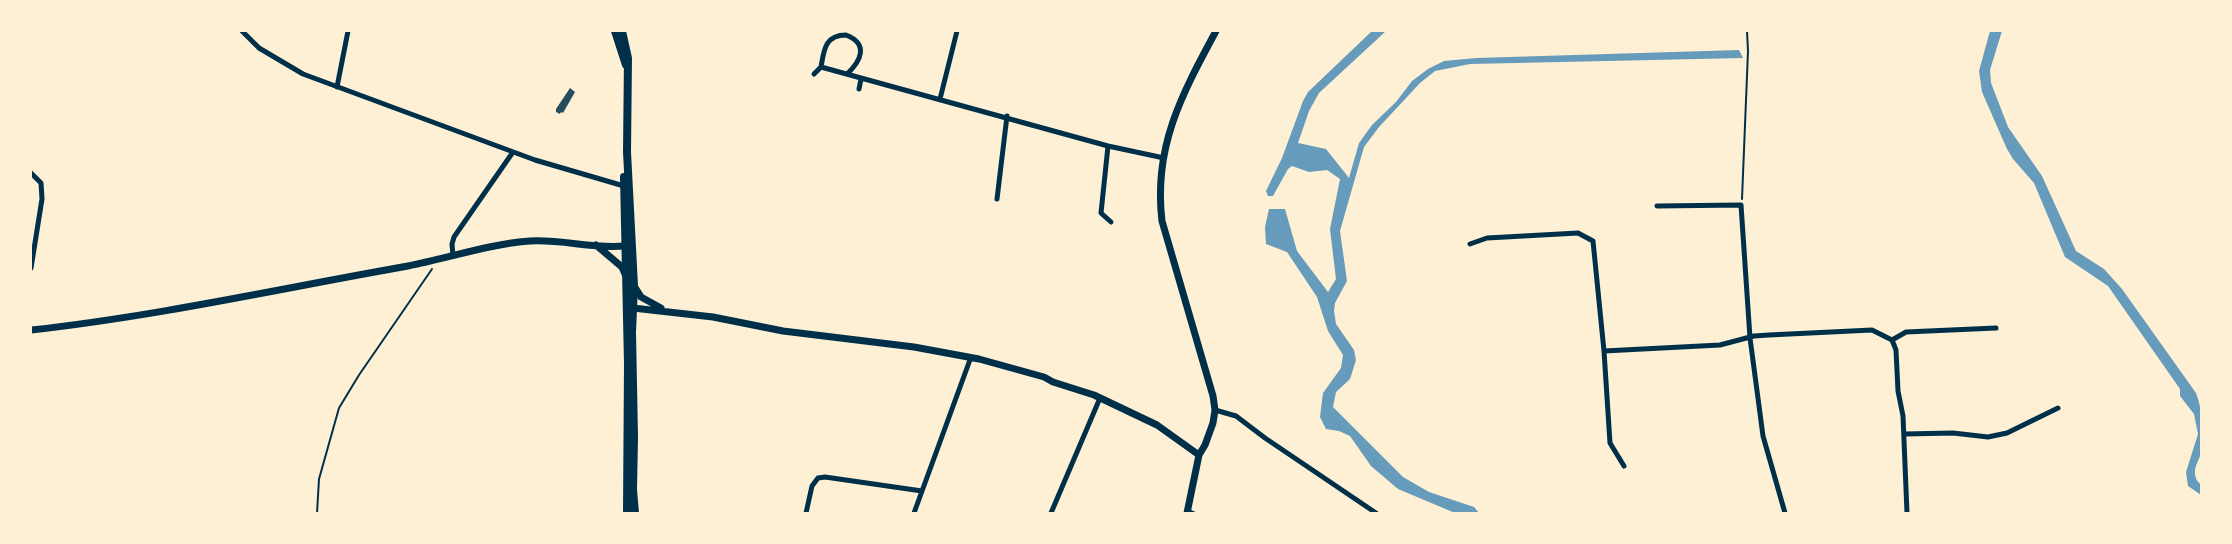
<!DOCTYPE html>
<style>
body{margin:0}
#map{position:relative;width:2232px;height:544px;overflow:hidden;background:#fdf0d5;font-family:Figtree,sans-serif}
canvas{display:block}
.frame{position:absolute;inset:0;border:32px solid #fdf0d5;pointer-events:none}
</style>
<div id="map">
<canvas width="2232" height="544"></canvas>
<div class="frame"></div>
</div>
<script>
const ctx = document.querySelector('canvas').getContext('2d');
ctx.lineJoin = 'round';
function paint(path, color) {
  ctx.fillStyle = color;
  ctx.fill(path, 'evenodd');
}
function strokePath(path, color, width, dash) {
  ctx.strokeStyle = color;
  ctx.lineWidth = width;
  ctx.lineCap = dash ? 'butt' : 'round';
  ctx.setLineDash(dash || []);
  ctx.stroke(path);
}
const water = new Path2D(`
 M 1372,31 L 1386,31 L 1319,93 L 1309,111 L 1298,143 L 1326,149 L 1349,178 L 1359,143 L 1372,125 L 1396,102 L 1412,81 L 1428,69 L 1444,61 L 1476,58 L 1739,50 L 1743,58 L 1470,64 L 1435,71 L 1420,83 L 1379,127 L 1364,147 L 1340,231 L 1347,281 L 1335,303 L 1334,311 L 1336,324 L 1354,350 L 1356,360 L 1350,379 L 1336,392 L 1333,407 L 1403,477 L 1429,492 L 1474,507 L 1479,513 L 1455,513 L 1398,489 L 1371,466 L 1350,436 L 1339,431 L 1326,429 L 1320,417 L 1323,393 L 1341,368 L 1343,355 L 1328,331 L 1317,297 L 1287,252 L 1266,244 L 1265,227 L 1269,209 L 1285,209 L 1297,251 L 1328,292 L 1336,279 L 1330,229 L 1340,179 L 1327,170 L 1309,172 L 1292,166 L 1288,169 L 1273,196 L 1268,196 L 1266,191 L 1282,158 L 1303,101 L 1308,92 Z
 M 1990,31 L 2002,31 L 1990,70 L 1991,83 L 2008,127 L 2042,176 L 2076,251 L 2104,269 L 2122,289 L 2196,393 C 2203,410 2203,433 2201,452 C 2200,459 2194,466 2195,474 C 2196,479 2197,482 2201,484 L 2201,495 L 2188,486 L 2186,472 L 2198,434 L 2194,414 L 2180,396 L 2180,389 L 2108,286 L 2065,257 L 2034,183 L 2013,159 L 2007,149 L 1982,92 L 1979,71 Z`);
const building = new Path2D(`
 M 570,88 L 575,92 L 563,113 L 561,112 L 560,114 L 556,112 L 556,109 Z`);
const path = new Path2D(`
 M 1742,199 L 1748,51 L 1747,31
 M 317,513 L 319,479 L 339,408 L 359,375 L 432,269`);
const service = new Path2D(`
 M 1189,510 L 1195,513`);
const minor = new Path2D(`
 M 242,31 L 259,48 L 303,74 L 535,160 L 624,186
 M 821,67 C 824,50 825,35 846,35 C 869,44 861,61 847,74
 M 814,74 L 821,67 L 1108,146 L 1164,158
 M 337,87 L 348,31
 M 859,89 L 861,79
 M 940,99 L 957,31
 M 1108,146 L 1101,213 L 1111,222
 M 31,173 L 41,183 L 42,199 L 31,268
 M 997,199 L 1007,116
 M 1657,206 L 1741,205 L 1750,338 L 1763,436 L 1785,513
 M 1470,244 L 1487,238 L 1578,233 L 1593,241 L 1604,351
 M 453,256 L 452,244 L 454,237 L 513,152
 M 1892,340 L 1906,332 L 1996,328
 M 1215,410 L 1236,416 L 1265,438 L 1376,513
 M 1904,434 L 1953,433 L 1988,437 L 2007,433 L 2058,408
 M 1624,466 L 1610,443 L 1604,351 L 1720,345 L 1754,336 L 1769,335 L 1872,330 L 1892,340 L 1896,350 L 1898,391 L 1903,416 L 1907,513
 M 806,513 L 812,486 L 818,478 L 825,477 L 922,491
 M 914,513 L 971,357
 M 1051,513 L 1100,398`);
const tertiary = new Path2D(`
 M 596,245 L 622,267 L 625,274
 M 634,286 L 641,297 L 661,308
 M 630,304 L 633,308 L 713,317 L 783,331 L 914,347 L 979,359 L 1044,377 L 1053,382 L 1094,395 L 1157,425 L 1199,455
 M 31,330 C 158,316 283,288 408,266 C 449,258 489,244 530,241 C 562,239 593,249 624,246 L 627,251
 M 1187,513 L 1199,455 L 1205,445 L 1213,423 L 1215,410 L 1213,396 L 1162,221 C 1153,147 1182,94 1216,31`);
const secondary = new Path2D(`
 M 615,31 L 626,65
 M 622,31 L 628,58 L 627,152 L 634,286 L 632,332 L 634,437 L 633,490 L 635,513
 M 624,177 L 628,364 L 627,513`);
paint(water, '#669bbc');
paint(building, '#264d5e');
strokePath(path, '#003049', 2);
strokePath(service, '#003049', 2.5);
strokePath(minor, '#003049', 5);
strokePath(tertiary, '#003049', 7);
strokePath(secondary, '#003049', 8);
</script>
